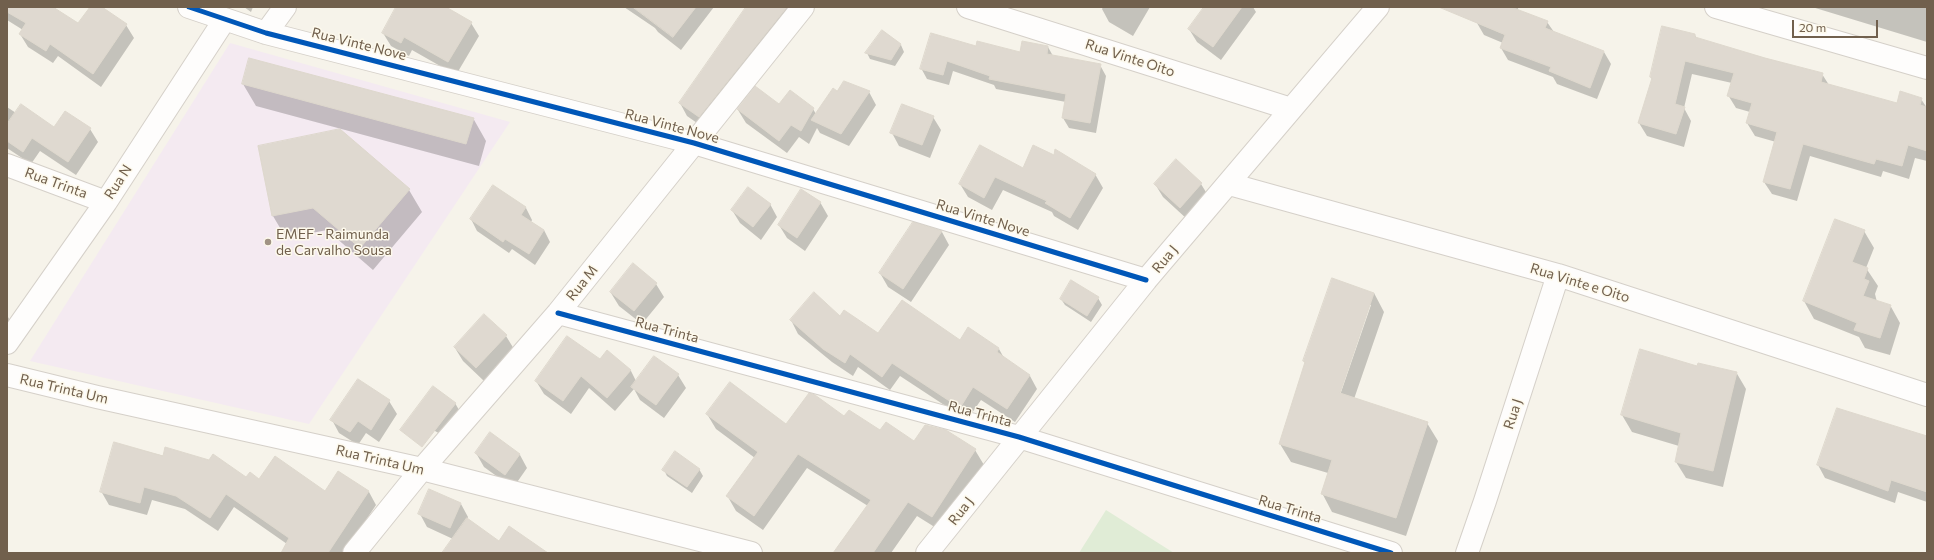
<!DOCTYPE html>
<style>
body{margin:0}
#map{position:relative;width:1934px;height:560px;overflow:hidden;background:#f6f3ea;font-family:Commissioner,sans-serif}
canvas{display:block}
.frame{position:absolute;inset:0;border:8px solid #71604d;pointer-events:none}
.scale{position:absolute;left:1792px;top:20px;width:86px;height:18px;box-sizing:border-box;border:2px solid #71604d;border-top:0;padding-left:5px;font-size:12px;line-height:14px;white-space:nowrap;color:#71604d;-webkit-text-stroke:3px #fdf9ec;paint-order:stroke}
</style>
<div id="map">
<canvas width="1934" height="560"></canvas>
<div class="frame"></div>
<div class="scale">20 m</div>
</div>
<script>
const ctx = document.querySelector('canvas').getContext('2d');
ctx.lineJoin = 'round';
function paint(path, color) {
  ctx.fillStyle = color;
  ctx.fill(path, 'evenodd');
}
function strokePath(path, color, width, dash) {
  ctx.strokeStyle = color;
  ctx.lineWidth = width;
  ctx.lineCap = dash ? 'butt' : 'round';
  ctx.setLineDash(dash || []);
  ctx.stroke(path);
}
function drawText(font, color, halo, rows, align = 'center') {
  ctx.font = font + ' Commissioner,sans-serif';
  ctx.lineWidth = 3;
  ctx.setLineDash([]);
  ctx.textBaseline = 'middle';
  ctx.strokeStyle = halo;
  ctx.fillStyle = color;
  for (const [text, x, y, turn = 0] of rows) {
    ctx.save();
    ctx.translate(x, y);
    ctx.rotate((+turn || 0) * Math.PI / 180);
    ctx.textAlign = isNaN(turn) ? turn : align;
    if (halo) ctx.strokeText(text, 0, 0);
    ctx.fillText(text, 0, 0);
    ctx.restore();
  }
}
const education = new Path2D(`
 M 230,43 L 510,122 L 309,424 L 30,361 Z`);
const green = new Path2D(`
 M 1106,510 L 1174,553 L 1079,553 Z`);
const shadow = new Path2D(`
 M 7,7 L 51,7 L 79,24 L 91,7 L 100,7 L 126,25 L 134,38 L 101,87 L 58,56 L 53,63 L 28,47 L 20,34 L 23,30 L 7,20 Z
 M 244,7 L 253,7 L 251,12 Z
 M 397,7 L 444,7 L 471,23 L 479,36 L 456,75 L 412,50 L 409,56 L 391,46 L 383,33 Z
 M 624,7 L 714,7 L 681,50 L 658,32 L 655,28 Z
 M 747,7 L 796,7 L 707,130 L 687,116 L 680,103 Z
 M 1103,7 L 1150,7 L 1133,36 L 1109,22 L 1102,9 Z
 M 1205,7 L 1253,7 L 1256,12 L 1221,60 L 1197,42 L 1189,29 Z
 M 1458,7 L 1519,7 L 1517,10 L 1547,22 L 1554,32 L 1604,52 L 1611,64 L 1597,99 L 1557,84 L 1553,77 L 1508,60 L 1501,48 L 1503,43 L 1484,35 L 1477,23 Z
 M 1812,7 L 1927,7 L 1927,42 Z
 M 883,31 L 901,45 L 904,52 L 895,66 L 870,59 L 867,53 Z
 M 1695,35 L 1697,39 L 1822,74 L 1829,85 L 1897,104 L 1921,99 L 1927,108 L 1927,161 L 1915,158 L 1909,179 L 1883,171 L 1881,177 L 1810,156 L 1797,201 L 1772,194 L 1764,182 L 1776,142 L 1755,136 L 1747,123 L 1750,112 L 1736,108 L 1728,95 L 1732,83 L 1692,74 L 1684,108 L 1691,121 L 1684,147 L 1647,136 L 1639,123 L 1652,80 L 1651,77 Z
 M 977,47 L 1021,53 L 1048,47 L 1053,56 L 1100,65 L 1106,76 L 1096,133 L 1069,128 L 1063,118 L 1066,102 L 996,89 L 994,85 L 953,71 L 949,85 L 927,79 L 921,68 Z
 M 243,84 L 473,118 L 486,141 L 479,166 L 256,106 Z
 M 837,92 L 869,92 L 876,105 L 849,146 L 820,133 L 817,128 L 809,144 L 799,137 L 787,153 L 746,123 L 738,110 L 780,106 L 813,109 L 816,114 Z
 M 7,107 L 16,113 L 55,128 L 90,129 L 98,142 L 76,175 L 40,151 L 31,164 L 7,148 Z
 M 933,117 L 941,130 L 930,158 L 899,146 L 892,133 Z
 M 340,130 L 409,190 L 422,212 L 373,270 L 327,230 L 286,238 L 273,216 Z
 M 1176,161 L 1201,184 L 1209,197 L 1188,220 L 1163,197 L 1155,184 Z
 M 1023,169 L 1095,174 L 1103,188 L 1078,230 L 1054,216 L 1052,212 L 1003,190 L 992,210 L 968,197 L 960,184 Z
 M 493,186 L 526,208 L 532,220 L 531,222 L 544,230 L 550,242 L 535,265 L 512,249 L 509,253 L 477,231 L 471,219 Z
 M 820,202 L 828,216 L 805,251 L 787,238 L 779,225 Z
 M 770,204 L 777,217 L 761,240 L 740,223 L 732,210 Z
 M 913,224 L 942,232 L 949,245 L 911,302 L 888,287 L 880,273 Z
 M 1864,231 L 1874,248 L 1866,268 L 1878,286 L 1875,294 L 1877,302 L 1890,305 L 1900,323 L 1890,355 L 1865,348 L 1859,337 L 1814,319 L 1804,301 Z
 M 1072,281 L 1098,298 L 1102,305 L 1091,322 L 1065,305 L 1061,299 Z
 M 656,284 L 664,297 L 642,324 L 619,306 L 611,293 Z
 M 1374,293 L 1384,312 L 1354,399 L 1427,423 L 1438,441 L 1406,536 L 1332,512 L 1322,493 L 1328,473 L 1291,462 L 1280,444 L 1305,363 L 1304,361 ZM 1369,305 L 1371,305 L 1339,398 L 1337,398 Z
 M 7,315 L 9,319 L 7,326 Z
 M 484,316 L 506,336 L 514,349 L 484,381 L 463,361 L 455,348 Z
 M 841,317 L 878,335 L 960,341 L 999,349 L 1004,358 L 1030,376 L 1037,389 L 1015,422 L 981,400 L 967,420 L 900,376 L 890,390 L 858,367 L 853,376 L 832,362 L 798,334 L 791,320 Z
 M 607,351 L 631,371 L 636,381 L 678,375 L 686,388 L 664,418 L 640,400 L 634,389 L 615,411 L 589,388 L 571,414 L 544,394 L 536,381 L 600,360 Z
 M 1698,367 L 1736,372 L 1746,389 L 1723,487 L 1686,478 L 1676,462 L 1679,446 L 1632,432 L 1622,415 Z
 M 358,380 L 389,401 L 397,414 L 379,442 L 366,433 L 358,445 L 339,433 L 332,420 Z
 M 455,403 L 463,417 L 447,438 L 423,424 Z
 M 707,414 L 787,425 L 845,418 L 914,442 L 975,450 L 984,465 L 941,531 L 917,516 L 891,553 L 836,553 L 868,506 L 807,468 L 763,530 L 736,511 L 728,497 L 755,458 L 716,429 Z
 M 490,433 L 520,455 L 527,468 L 513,488 L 484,467 L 476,453 Z
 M 1927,437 L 1927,502 L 1898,492 L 1895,503 L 1825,478 L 1818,465 Z
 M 115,443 L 247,478 L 325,492 L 339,472 L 369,492 L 376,505 L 344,553 L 282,553 L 287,544 L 234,507 L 218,531 L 185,509 L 152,500 L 147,515 L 109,505 L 101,491 Z
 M 699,469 L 703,476 L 692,493 L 667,476 L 664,470 Z
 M 461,504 L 468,517 L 467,520 L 499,542 L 539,553 L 443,553 L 453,539 L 427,527 L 420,514 Z`);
const building = new Path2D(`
 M 7,7 L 53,7 L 78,23 L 90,7 L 102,7 L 127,24 L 93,74 L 50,44 L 46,51 L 19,34 L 26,23 L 7,12 Z
 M 396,7 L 446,7 L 472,22 L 448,62 L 404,37 L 401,43 L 382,33 Z
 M 633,7 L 696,7 L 673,37 Z
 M 746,7 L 787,7 L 699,117 L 679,103 Z
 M 1204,7 L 1242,7 L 1213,47 L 1188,29 Z
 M 1439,7 L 1511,7 L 1548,21 L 1545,28 L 1604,51 L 1590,88 L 1549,71 L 1551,67 L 1500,48 L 1505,35 Z
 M 1662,26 L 1695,34 L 1695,37 L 1765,58 L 1823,73 L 1821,82 L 1897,103 L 1900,91 L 1922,98 L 1920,105 L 1927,107 L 1927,151 L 1908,145 L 1902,166 L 1876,159 L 1874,164 L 1803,144 L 1790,189 L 1763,182 L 1777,132 L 1746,123 L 1752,103 L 1727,96 L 1734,73 L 1685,61 L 1675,104 L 1685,107 L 1676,134 L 1638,123 L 1652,78 L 1650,77 Z
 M 882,30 L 901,44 L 891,60 L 865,53 Z
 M 931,33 L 976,46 L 977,41 L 1020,52 L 1022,41 L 1048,46 L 1047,54 L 1101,64 L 1090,123 L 1062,118 L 1066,94 L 989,79 L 990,76 L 947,61 L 943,75 L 920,69 Z
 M 249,58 L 474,118 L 466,144 L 242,84 Z
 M 844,81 L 870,91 L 841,134 L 811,120 L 833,88 L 837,91 Z
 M 755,86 L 779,104 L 790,90 L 814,108 L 801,131 L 791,125 L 779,141 L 737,109 Z
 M 21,104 L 54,127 L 65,111 L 91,128 L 68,162 L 32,138 L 23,152 L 7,141 L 7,124 Z
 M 902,104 L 934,116 L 922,145 L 890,133 Z
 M 340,129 L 410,189 L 360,248 L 313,208 L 272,216 L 258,146 Z
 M 980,145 L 1023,168 L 1033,145 L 1054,155 L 1055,149 L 1096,174 L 1070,218 L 1045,203 L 1047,201 L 995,177 L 984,198 L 959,184 Z
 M 1176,159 L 1202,183 L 1180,208 L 1154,184 Z
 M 493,185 L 526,207 L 521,215 L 544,230 L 529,254 L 505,239 L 503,242 L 470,219 Z
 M 748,187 L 771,204 L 753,227 L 731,210 Z
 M 801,189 L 821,202 L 797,238 L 778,225 Z
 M 1835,219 L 1865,230 L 1852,262 L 1868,268 L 1864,279 L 1869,281 L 1863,296 L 1891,305 L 1880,338 L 1854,330 L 1857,323 L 1803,301 Z
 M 913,222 L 942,231 L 903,289 L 879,273 Z
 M 633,263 L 657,283 L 634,311 L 610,292 Z
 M 1332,278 L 1374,293 L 1340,393 L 1428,422 L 1396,518 L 1321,494 L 1332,460 L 1279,444 L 1305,362 L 1303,361 Z
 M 1071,280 L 1099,297 L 1087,316 L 1060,299 Z
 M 814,292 L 840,316 L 844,310 L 878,333 L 902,300 L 960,340 L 968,327 L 999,348 L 997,352 L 1030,375 L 1007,409 L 973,387 L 960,408 L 892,363 L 882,377 L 850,354 L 845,363 L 823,349 L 790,320 Z
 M 484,314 L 507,335 L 476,368 L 454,347 Z
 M 567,336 L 600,359 L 607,350 L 631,370 L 607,398 L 581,376 L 563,401 L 535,381 Z
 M 1640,349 L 1697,366 L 1698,363 L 1737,372 L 1713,471 L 1675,462 L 1681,433 L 1621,415 Z
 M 654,356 L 679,374 L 656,405 L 631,387 Z
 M 358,379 L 390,400 L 371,430 L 358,421 L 350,432 L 330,420 Z
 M 730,382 L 786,424 L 809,393 L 815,395 L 844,416 L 849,410 L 880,430 L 886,422 L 914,441 L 925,425 L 946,430 L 976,449 L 932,517 L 908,502 L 873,553 L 833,553 L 871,500 L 798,454 L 754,516 L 726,496 L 758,452 L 706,414 Z
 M 433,386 L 456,403 L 422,447 L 400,430 Z
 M 1837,408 L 1927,436 L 1927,492 L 1891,480 L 1888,491 L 1817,465 Z
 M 490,432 L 520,454 L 505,475 L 475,453 Z
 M 114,442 L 163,456 L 165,447 L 209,460 L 213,454 L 246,477 L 250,472 L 259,479 L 275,456 L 325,491 L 338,471 L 369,491 L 328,553 L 281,553 L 289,538 L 226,494 L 210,518 L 176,496 L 144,487 L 140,503 L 100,492 Z
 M 675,451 L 700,469 L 687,487 L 662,470 Z
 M 429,489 L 461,503 L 450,528 L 418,514 Z
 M 467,518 L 499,541 L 509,526 L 548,553 L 442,553 Z`);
const minor = new Path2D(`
 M 189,7 L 266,33 L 694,143 L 1146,280
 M 968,7 L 1291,109
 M 1716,7 L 1927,68
 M 266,33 L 285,7
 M 7,165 L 106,202
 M 1229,184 L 1558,275 L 1927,395
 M 558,313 L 1019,437 L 1391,553
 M 7,343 L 106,202 L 225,19
 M 7,375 L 97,397 L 422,469 L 751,553
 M 354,553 L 422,469 L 558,313 L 803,7
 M 927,553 L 1146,280 L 1378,7
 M 1467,553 L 1485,501 L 1558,275`);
const cycleway = new Path2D(`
 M 189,7 L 266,33 L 694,143 L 1146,280
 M 558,313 L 1019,437 L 1391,553`);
const markers = [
 [268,242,4,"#a09384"]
];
const streetNames = [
 ["Rua Vinte Nove",359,44,14],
 ["Rua Vinte Oito",1130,58,18],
 ["Rua Vinte Nove",672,126,15],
 ["Rua N",118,182,-57],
 ["Rua Trinta",56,183,20],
 ["Rua Vinte Nove",983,218,17],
 ["Rua J",1165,259,-50],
 ["Rua M",582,283,-51],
 ["Rua Vinte e Oito",1580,283,17],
 ["Rua Trinta",667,330,15],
 ["Rua Trinta Um",64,389,13],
 ["Rua Trinta",980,414,15],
 ["Rua J",1513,414,-72],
 ["Rua Trinta Um",380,460,13],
 ["Rua Trinta",1290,509,17],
 ["Rua J",961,511,-52]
];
const poiNames = [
 ["EMEF - Raimunda",276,234],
 ["de Carvalho Sousa",276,250]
];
paint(education, '#f4eaf1');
paint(green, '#e0ecd6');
paint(shadow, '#0003');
paint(building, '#dfd9d0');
strokePath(building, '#ded8cd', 1);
strokePath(minor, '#d5d0c9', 24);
strokePath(minor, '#fefdfc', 22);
strokePath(cycleway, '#0057b8', 5);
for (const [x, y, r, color] of markers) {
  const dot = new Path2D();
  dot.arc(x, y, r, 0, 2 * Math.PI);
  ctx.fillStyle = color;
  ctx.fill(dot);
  strokePath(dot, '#fdf9ec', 1.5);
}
drawText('14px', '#71604d', '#fdf9ec', streetNames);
drawText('14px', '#71604d', '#fdf9ec', poiNames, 'left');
</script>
